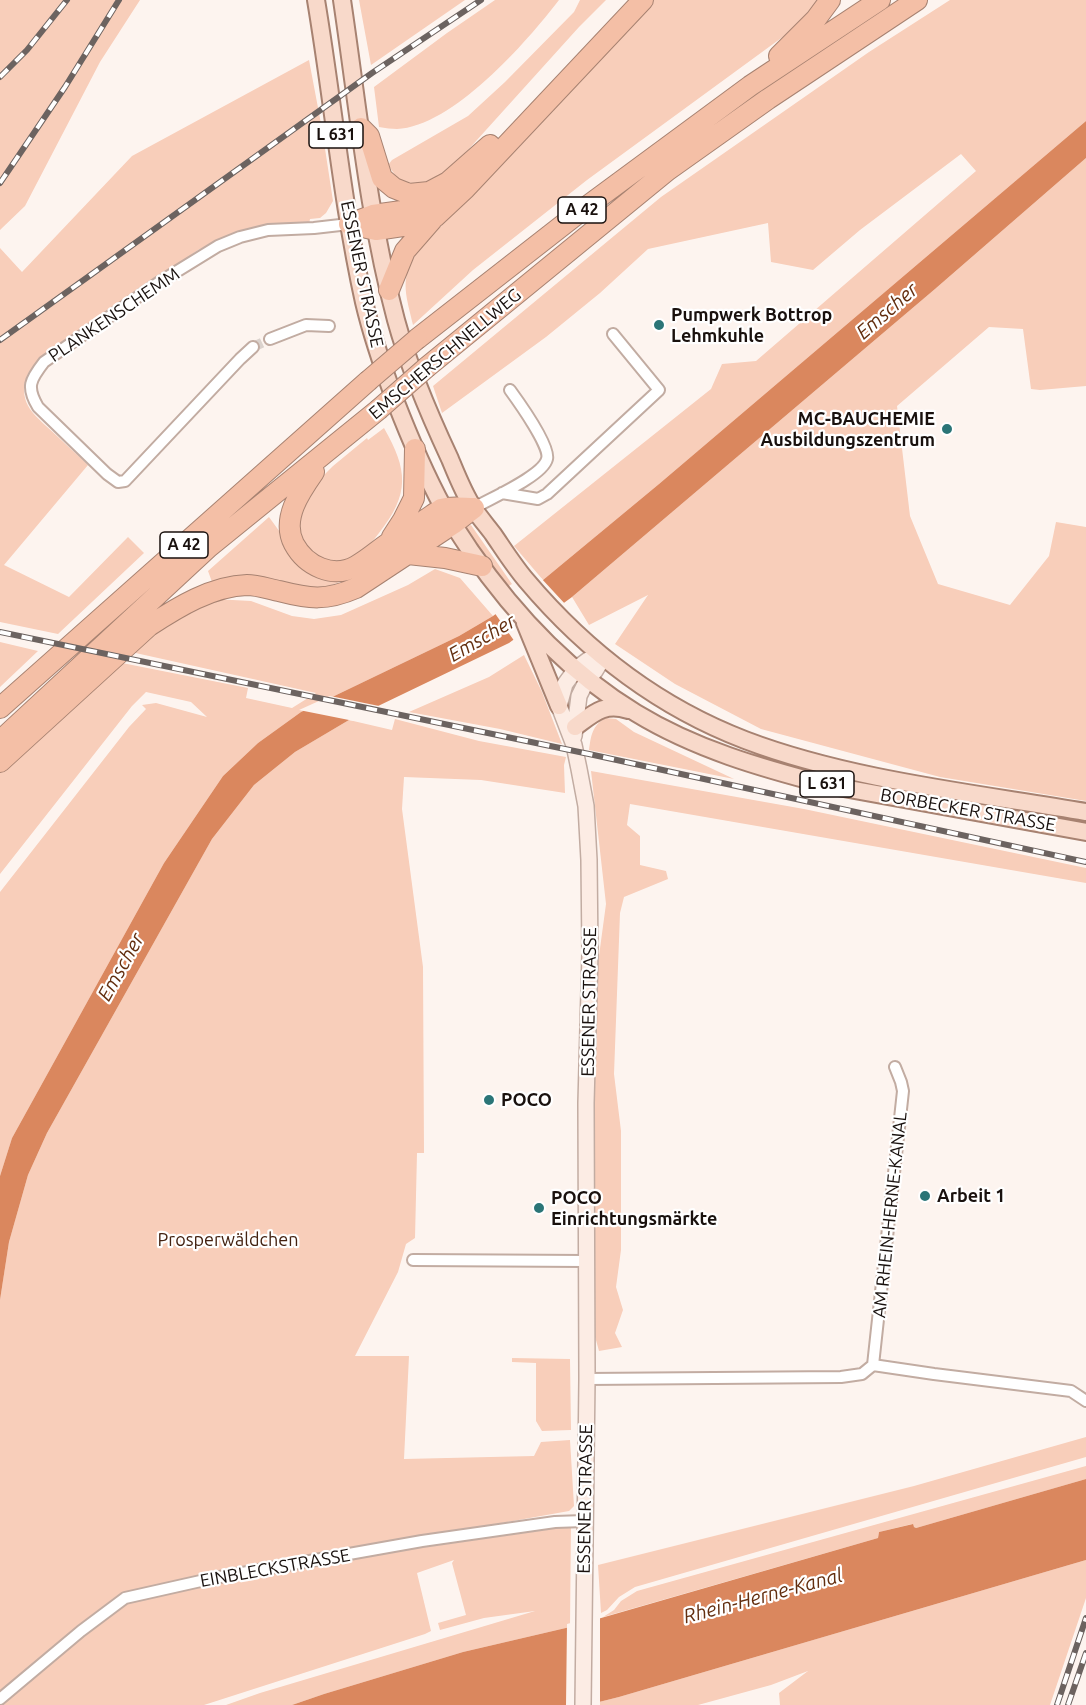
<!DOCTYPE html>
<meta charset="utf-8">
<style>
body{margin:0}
canvas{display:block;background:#fdf4ef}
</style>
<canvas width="1086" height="1705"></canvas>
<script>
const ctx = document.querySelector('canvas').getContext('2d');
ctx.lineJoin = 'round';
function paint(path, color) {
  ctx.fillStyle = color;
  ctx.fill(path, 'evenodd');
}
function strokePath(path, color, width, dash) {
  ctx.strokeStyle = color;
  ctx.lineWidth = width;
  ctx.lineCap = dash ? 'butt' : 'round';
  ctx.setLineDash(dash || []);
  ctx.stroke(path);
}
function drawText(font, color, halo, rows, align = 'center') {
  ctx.font = font + ' Ubuntu,sans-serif';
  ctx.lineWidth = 4.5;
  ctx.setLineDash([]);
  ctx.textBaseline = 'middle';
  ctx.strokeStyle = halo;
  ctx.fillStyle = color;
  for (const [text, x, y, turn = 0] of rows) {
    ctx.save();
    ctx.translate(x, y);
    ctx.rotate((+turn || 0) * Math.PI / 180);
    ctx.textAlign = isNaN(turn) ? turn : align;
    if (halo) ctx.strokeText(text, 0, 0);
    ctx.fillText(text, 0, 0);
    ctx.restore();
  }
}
const green = new Path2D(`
 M 0,0 L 140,0 L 100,62 L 25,206 L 0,230 Z
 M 359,0 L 465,0 L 371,65 Z
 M 495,0 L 559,0 C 527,42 452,127 397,129 C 392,129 385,128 379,127 L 374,87 L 447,33 Z
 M 580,0 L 606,0 L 579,27 L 458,161 L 439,177 L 420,187 L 400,182 L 388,165 L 392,160 L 468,116 L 505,82 L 574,12 Z
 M 650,0 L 820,0 L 784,36 L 587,180 L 473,270 L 413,325 C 407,298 399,280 415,256 L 411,252 L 429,239 Z
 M 950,0 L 1086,0 L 1086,121 L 659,484 L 543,580 L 514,546 L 711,389 L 722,364 L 756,361 L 976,171 L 961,154 L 860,230 L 813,270 L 771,262 L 768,223 L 648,249 L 600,293 L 546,337 L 442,413 L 433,386 L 661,197 L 869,52 Z
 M 309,60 L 322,129 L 333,201 L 326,213 L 320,218 L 310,219 L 309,224 C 264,223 238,230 198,250 L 41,359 C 26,370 18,391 30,409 C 37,419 48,427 57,436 C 67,446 78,455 88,465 L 4,565 L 69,597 L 128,537 L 144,553 L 58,634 L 0,622 L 0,248 L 22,272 L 132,156 Z
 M 1086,158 L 1086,386 L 1040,390 L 1031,389 L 1023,329 L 989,327 L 897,406 L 910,516 L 938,584 L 1010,605 L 1049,556 L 1056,522 L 1086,527 L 1086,801 L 940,777 L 761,729 L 675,684 L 615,644 L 648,595 L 589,625 L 572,597 L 935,289 Z
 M 384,428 C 408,470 410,494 379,533 C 372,542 363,554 353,559 C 324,572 295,546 299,517 L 315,484 L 333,466 L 367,438 L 368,440 Z
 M 269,517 L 290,546 L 326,574 L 425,524 L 429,530 C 393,552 359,580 317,589 L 217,580 L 212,582 L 208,571 Z
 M 471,525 L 512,584 L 507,587 L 465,527 Z
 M 435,569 L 460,578 L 493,616 L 459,636 L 301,712 L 258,743 L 223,776 L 164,863 L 12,1138 L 0,1176 L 0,892 L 129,727 L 146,709 L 142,705 L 156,703 L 207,717 L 191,702 L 146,692 L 132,706 L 0,874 L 0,770 L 117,662 L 248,688 L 246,698 L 292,708 L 316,693 L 131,652 L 163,623 L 214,599 L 251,601 L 292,616 L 314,619 L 341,615 L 408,585 Z
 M 0,642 L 38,651 L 0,687 Z
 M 524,655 L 542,692 L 562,744 L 500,729 L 409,712 L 489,677 Z
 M 606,718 L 616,719 L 634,732 L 734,779 L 589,750 C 591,736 592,725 606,718 Z
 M 395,719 L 479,741 L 566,757 L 564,765 L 565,793 L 481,780 L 404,777 L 402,809 L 423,967 L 424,1153 L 417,1153 L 415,1238 L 406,1244 L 398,1272 L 355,1356 L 409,1356 L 404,1459 L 534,1456 L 541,1442 L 570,1440 L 574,1506 L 569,1511 L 468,1529 L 467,1540 L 571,1522 L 570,1627 L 463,1652 L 324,1694 L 292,1705 L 226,1705 L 260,1693 L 535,1611 L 484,1618 L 440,1630 L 438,1623 L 466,1615 L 452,1563 L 454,1560 L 417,1573 L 431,1631 L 425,1634 L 204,1705 L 1,1705 L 91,1630 L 119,1596 L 101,1609 L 0,1694 L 0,1300 L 9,1242 L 28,1175 L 47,1133 L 212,839 L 254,785 L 295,752 L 349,720 L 392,730 Z
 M 591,771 L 804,809 L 1086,868 L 1086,883 L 630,804 L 627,825 L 640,836 L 640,865 L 666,871 L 668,879 L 624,897 L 620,913 L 614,1074 L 621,1131 L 621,1250 L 616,1287 L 623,1310 L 615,1333 L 622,1347 L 599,1351 L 593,1329 L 596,978 L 606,904 Z
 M 512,1358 L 570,1359 L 571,1430 L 542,1431 L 536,1421 L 536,1363 L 512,1362 Z
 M 1086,1437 L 1086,1457 L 635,1587 L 619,1597 L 607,1610 L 601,1613 L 598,1565 L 914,1486 Z
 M 1086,1466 L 1086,1479 L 916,1528 L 914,1527 L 912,1524 L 879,1532 L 878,1538 L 603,1617 L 614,1610 L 621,1601 L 637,1591 Z
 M 1086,1560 L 1086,1598 L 1050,1705 L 780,1705 L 779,1693 L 808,1671 L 771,1685 L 698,1705 L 587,1705 L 619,1697 Z`);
const water = new Path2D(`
 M 1086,121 L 1086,158 L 935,289 L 572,597 L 509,643 L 349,720 L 295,752 L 254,785 L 212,839 L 47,1133 L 28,1175 L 9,1242 L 0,1300 L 0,1176 L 12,1138 L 164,863 L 223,776 L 258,743 L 301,712 L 459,636 L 493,616 L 543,580 L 659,484 Z
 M 1086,1479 L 1086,1560 L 619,1697 L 587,1705 L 292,1705 L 324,1694 L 463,1652 L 570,1627 L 878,1538 L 879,1532 L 913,1524 L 914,1527 L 916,1528 Z`);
const pier = new Path2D(`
 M 541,578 L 566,605 L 515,642 L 494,612 Z
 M 330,696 L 384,707 L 354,721 L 299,710 Z
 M 600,1615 L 600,1705 L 566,1705 L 567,1624 Z`);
const minorTunnel = new Path2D(`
 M 253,347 L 270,339`);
const minor = new Path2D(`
 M 270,339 L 306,325 L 329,326
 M 253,347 L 240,359 L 125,481 L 118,482 L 107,474 L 38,407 C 26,387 30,380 44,362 L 158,283 L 218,246 L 240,237 L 268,230 L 314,228 L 349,224
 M 502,493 L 538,499 L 547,494 L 659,390 L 613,334
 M 474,508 C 489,499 543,476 547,459 C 551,447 518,401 510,390
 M 413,1260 L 586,1261
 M 873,1365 L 903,1091 L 901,1082 L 895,1067
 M 587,1379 L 841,1377 L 862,1374 L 873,1365 L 934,1374 L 1071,1391 L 1086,1401
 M 0,1699 L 81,1631 L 125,1598 L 214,1578 L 422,1541 L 555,1522 L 584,1521`);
const secondary = new Path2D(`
 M 574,736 L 579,696 L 587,680 L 595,671 L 603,658
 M 583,1705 L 587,1379 L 586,1103 L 590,953 L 589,860 L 586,806 L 579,769 L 574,745 L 559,706 L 565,684 L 576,669 L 588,660 L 603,658`);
const primary = new Path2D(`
 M 316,0 C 333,101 342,203 364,302 C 372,336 383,368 395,400 C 409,436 424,472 443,507 C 451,522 461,536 470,550 C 514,614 570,673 636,713 C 695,749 761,768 827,785 L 1086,832
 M 342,0 C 358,107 368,215 396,320 C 409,368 429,414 450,459 C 457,476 464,494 474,509 C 480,518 487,526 493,534 C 504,550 514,566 526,580 C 585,650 659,707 745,740 C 850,780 975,793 1086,812
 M 525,623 L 559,706
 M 575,727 C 593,714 604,702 628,710`);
const motorway = new Path2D(`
 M 779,56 L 816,19 L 830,0
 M 361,128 L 369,136 L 382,178 L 394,188 L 409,194 L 429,192 L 448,182 L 490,145
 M 349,224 L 376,230 L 416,224 L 435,217 L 465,189 L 643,0
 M 349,224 L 373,215 L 409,210 L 421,206 L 444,195
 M 389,290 L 405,251 L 432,220
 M 417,339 L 586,207 L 750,86 L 880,0
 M 427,367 L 668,170 L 768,99 L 917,0
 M 314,472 C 300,492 281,519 294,544 C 306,566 333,579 356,566 C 367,560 377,551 387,544 C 398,536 410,529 422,522 C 428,518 435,513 441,509 C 450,506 464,508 474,508
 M 392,537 L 403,520 L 414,498 L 415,449
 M 408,554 L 445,558 L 482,566
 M 0,708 L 368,381
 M 0,741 L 209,547 L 378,410
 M 0,762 L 149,626 C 178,607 212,586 247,585 C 257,585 269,589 279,591 C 310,599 326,601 356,588 L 453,524 L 474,508`);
const rail = new Path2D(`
 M 0,77 L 27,50 L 67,0
 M 0,183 L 65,87 L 119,0
 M 0,340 L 372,73 L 481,0
 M 0,632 L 589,754 L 1086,862
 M 1057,1705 L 1086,1618
 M 1068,1705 L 1086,1653`);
const motorwayBridge = new Path2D(`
 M 368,381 L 417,339
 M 378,410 L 427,367`);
const markers = [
 [659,325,6,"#2b7577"],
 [947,429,6,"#2b7577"],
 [489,1100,6,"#2b7577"],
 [925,1196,6,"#2b7577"],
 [539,1208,6,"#2b7577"]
];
const shields = [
 [336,135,54],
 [582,210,48],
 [184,545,48],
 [827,784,54]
];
const shieldNames = [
 ["L 631",336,135],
 ["A 42",582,210],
 ["A 42",184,545],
 ["L 631",827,784]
];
const streetNames = [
 ["ESSENER STRASSE",362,274,78],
 ["PLANKENSCHEMM",114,315,-34],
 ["EMSCHERSCHNELLWEG",445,354,-40],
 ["BORBECKER STRASSE",968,810,10],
 ["ESSENER STRASSE",589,1002,-89],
 ["AM RHEIN-HERNE-KANAL",890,1215,-84],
 ["ESSENER STRASSE",585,1499,-89],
 ["EINBLECKSTRASSE",275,1568,-10]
];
const poiNames = [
 ["Pumpwerk Bottrop",671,315],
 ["Lehmkuhle",671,336],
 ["MC-BAUCHEMIE",935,419,"right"],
 ["Ausbildungszentrum",935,440,"right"],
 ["POCO",501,1100],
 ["Arbeit 1",937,1196],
 ["POCO",551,1198],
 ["Einrichtungsmärkte",551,1219]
];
const parkNames = [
 ["Prosperwäldchen",228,1240]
];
const waterNames = [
 ["Emscher",887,311,-41],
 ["Emscher",482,638,-30],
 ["Emscher",121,967,-61],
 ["Rhein-Herne-Kanal",763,1596,-15]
];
paint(green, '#f8ceba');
paint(water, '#da875e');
paint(pier, '#fdf4ef');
strokePath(minorTunnel, '#dbd2cd', 10, [10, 5]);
strokePath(minor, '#c2aca2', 14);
strokePath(secondary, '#c2aca2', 18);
strokePath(primary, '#a78271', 20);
strokePath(motorway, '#a78271', 22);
strokePath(minor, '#fff', 10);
strokePath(secondary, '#fcece4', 15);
strokePath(primary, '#f8d9ca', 16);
strokePath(motorway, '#f4bfa6', 20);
strokePath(rail, '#6c6360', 6);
strokePath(rail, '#fff', 4, [11]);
strokePath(motorwayBridge, '#a78271', 22, []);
strokePath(motorwayBridge, '#f4bfa6', 20);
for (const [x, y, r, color] of markers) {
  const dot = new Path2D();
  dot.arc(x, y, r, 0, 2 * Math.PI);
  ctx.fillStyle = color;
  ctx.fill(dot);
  strokePath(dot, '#fff', 2);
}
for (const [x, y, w] of shields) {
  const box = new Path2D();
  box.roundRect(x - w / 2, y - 13, w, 26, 4.5);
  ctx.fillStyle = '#fff';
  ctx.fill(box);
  strokePath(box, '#19110e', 1.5);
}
drawText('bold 16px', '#19110e', null, shieldNames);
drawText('18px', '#19110e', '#fff', streetNames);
drawText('bold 18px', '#19110e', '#fff', poiNames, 'left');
drawText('18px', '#421', '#fff', parkNames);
drawText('italic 20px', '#632e0f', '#fff', waterNames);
</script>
